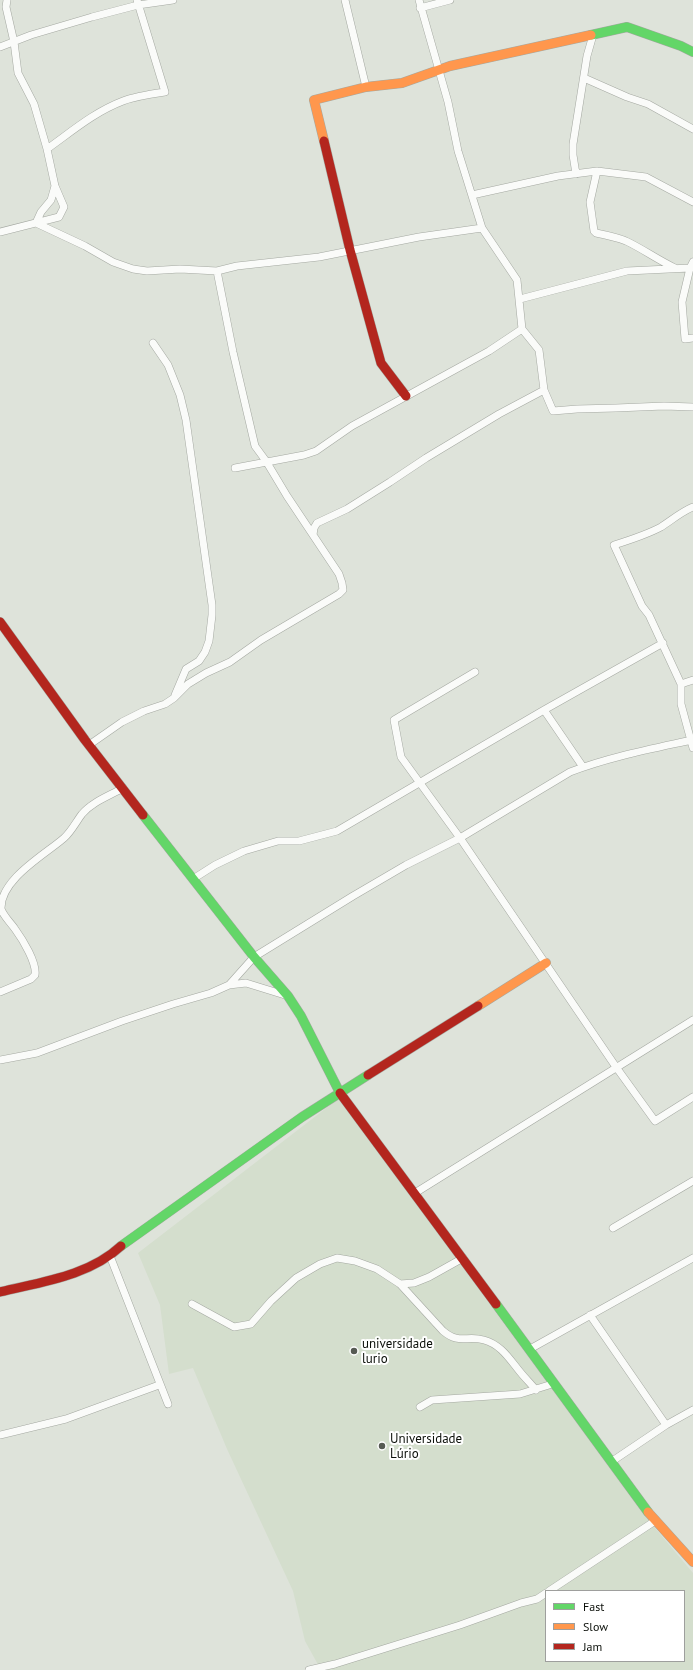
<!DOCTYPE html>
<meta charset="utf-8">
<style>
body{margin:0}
#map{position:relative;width:693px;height:1670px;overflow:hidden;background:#dee3da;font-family:"PT Sans",sans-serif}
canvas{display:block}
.legend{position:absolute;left:545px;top:1590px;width:140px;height:72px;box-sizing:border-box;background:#fff;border:1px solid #9e9f9d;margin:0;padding:5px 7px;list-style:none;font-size:12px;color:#0c100a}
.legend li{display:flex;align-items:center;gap:8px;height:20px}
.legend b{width:20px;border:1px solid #9e9f9d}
</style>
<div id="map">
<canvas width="693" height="1670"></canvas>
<ul class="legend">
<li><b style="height:5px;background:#63d668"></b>Fast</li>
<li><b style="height:5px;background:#ff974d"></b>Slow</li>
<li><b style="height:5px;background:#b3261e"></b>Jam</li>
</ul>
</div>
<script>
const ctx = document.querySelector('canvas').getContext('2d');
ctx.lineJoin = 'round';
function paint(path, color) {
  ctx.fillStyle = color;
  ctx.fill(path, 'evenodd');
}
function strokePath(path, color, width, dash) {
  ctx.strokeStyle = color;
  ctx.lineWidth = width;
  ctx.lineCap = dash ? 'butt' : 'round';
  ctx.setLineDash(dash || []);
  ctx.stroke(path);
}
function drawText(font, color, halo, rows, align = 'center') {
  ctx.font = font + ' "PT Sans",sans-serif';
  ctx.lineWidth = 4;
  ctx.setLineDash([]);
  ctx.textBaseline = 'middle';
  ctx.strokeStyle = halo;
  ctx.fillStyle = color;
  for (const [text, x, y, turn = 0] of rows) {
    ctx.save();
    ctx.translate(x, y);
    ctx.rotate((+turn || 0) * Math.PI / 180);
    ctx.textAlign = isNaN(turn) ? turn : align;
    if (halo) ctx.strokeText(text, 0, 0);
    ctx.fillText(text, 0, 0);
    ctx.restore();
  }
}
const built = new Path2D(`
 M 338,1099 L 655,1528 L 693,1573 L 693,1670 L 321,1670 L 305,1641 L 293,1591 L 227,1449 L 193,1368 L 169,1374 L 160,1305 L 138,1253 ZM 546,1591 L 684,1591 L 684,1661 L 546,1661 Z`);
const street = new Path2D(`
 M 7,0 L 6,7 L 14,42 L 18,73 L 34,104 L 47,149
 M 345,0 L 366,87
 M 419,0 L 448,102 L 458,151 L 482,228 L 517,280 L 522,329 L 539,350 L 544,390 L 553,411 L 577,409 L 616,408 L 664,406 L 693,407
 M 420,8 L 450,0
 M 0,47 L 31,35 L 92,17 L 138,5 L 173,0
 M 584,78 L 627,97 L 648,104 L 693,129
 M 597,171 L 590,202 L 594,231 L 596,233 C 606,235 616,237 626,241 C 643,249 658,260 675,268
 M 576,174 L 573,155 L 573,144 L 587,56 L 593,35
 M 55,186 L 51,200 L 41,212 L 36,223 L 85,246 L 113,262 L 133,269 L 147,271 L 180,269 L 217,271 L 237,266 L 319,257 L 419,237 L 482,228
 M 472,195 L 558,176 L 597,171 L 646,177 L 693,202
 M 0,232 L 59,217 L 64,207 L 55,186 L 47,149 C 71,132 94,112 123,101 C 136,96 151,94 165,92 L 137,0
 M 690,268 L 682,302 L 685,339 L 693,338
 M 217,271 L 233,352 L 255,446 L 266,461 L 287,496 L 313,535
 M 520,299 L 627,271 L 690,268 L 693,262
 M 153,343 L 168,365 L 180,395 L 186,420 L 212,605 L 212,615 L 209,641 L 205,652 L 199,661 L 186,669 L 175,695
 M 235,468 L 304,455 L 316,451 L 352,426 L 489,351 L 522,329
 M 693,507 C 681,512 672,520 661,527 C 646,535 630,540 614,545 L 642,606 L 649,615 L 681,684 L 681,704 L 693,748
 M 475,672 L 394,720 L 401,757 L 460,838 L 616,1067 L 655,1121 L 693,1097
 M 681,684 L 693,680
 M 544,710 L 583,767
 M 89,745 L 122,722 L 144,711 L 165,704 L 174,698 L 188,684 L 206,673 L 230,662 L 261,640 L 339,594 L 343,590 L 342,583 L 339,574 L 313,535 L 314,528 L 317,523 L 347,509 L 390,482 L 426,458 L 499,414 L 544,390
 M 193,879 L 215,865 L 244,851 L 278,841 L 299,841 L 337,831 L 544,710 L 663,643
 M 229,985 L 254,957 L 353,896 L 406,865 L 460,838 L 570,772 C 609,757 651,749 692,740
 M 0,992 L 31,979 L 35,975 C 37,963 23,940 15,929 C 11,923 4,917 1,909 C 0,879 46,854 64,838 C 71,832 76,822 82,814 C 92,802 109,796 123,788
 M 0,1060 L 37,1053 L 122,1021 L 173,1004 L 211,993 L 229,985 L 246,983 L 288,996
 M 415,1193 L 693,1020
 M 613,1228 L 693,1181
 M 110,1256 L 168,1404
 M 400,1284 L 443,1331 C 460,1345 466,1335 484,1340 C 502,1345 510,1360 521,1373 C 526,1379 531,1384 536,1390
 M 192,1304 L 234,1327 L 251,1324 L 271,1301 L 296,1278 L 320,1264 L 337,1258 L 355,1261 L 377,1269 L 400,1284 L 414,1283 L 429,1277 L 463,1258
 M 590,1315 L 666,1425
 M 530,1349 L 693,1258
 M 420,1407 L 432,1400 L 520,1394 L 549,1385
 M 0,1435 L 66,1419 L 159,1385
 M 611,1462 L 666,1425 L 693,1410
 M 549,1591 L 655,1521
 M 309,1670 L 335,1664 L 460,1625 L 521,1603 L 537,1599 L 546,1593`);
const fast = new Path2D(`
 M 591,35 L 627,27 L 681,46 L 693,52
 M 143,815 L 254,957 L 288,996 L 301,1016 L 340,1093
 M 121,1246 L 302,1117 L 368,1075
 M 496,1304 L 648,1512`);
const slow = new Path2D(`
 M 324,141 L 314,100 L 366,87 L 402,83 L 450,66 L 591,35
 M 478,1006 L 546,963
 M 648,1512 L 693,1562`);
const jam = new Path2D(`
 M 324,141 L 350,250 L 381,363 L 406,396
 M 0,622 L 85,740 L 143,815
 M 368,1075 L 478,1006
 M 340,1093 L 496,1304
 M 0,1292 C 41,1282 89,1276 121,1246`);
const markers = [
 [354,1351,4,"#565a53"],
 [382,1446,4,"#565a53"]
];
const poiNames = [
 ["universidade",362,1344],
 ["lurio",362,1359],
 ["Universidade",390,1439],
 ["Lúrio",390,1454]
];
paint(built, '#d4decd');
strokePath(street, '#a4a8a1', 8);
strokePath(fast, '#a4a8a1', 10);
strokePath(slow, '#a4a8a1', 10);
strokePath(jam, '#a4a8a1', 10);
strokePath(street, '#fafbf9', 7);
strokePath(fast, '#63d668', 9);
strokePath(slow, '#ff974d', 9);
strokePath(jam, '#b3261e', 9);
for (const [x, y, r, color] of markers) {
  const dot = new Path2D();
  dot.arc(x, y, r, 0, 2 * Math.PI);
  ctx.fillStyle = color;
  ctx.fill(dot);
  strokePath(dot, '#fff', 1.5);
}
drawText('13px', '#0c100a', '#fff', poiNames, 'left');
</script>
